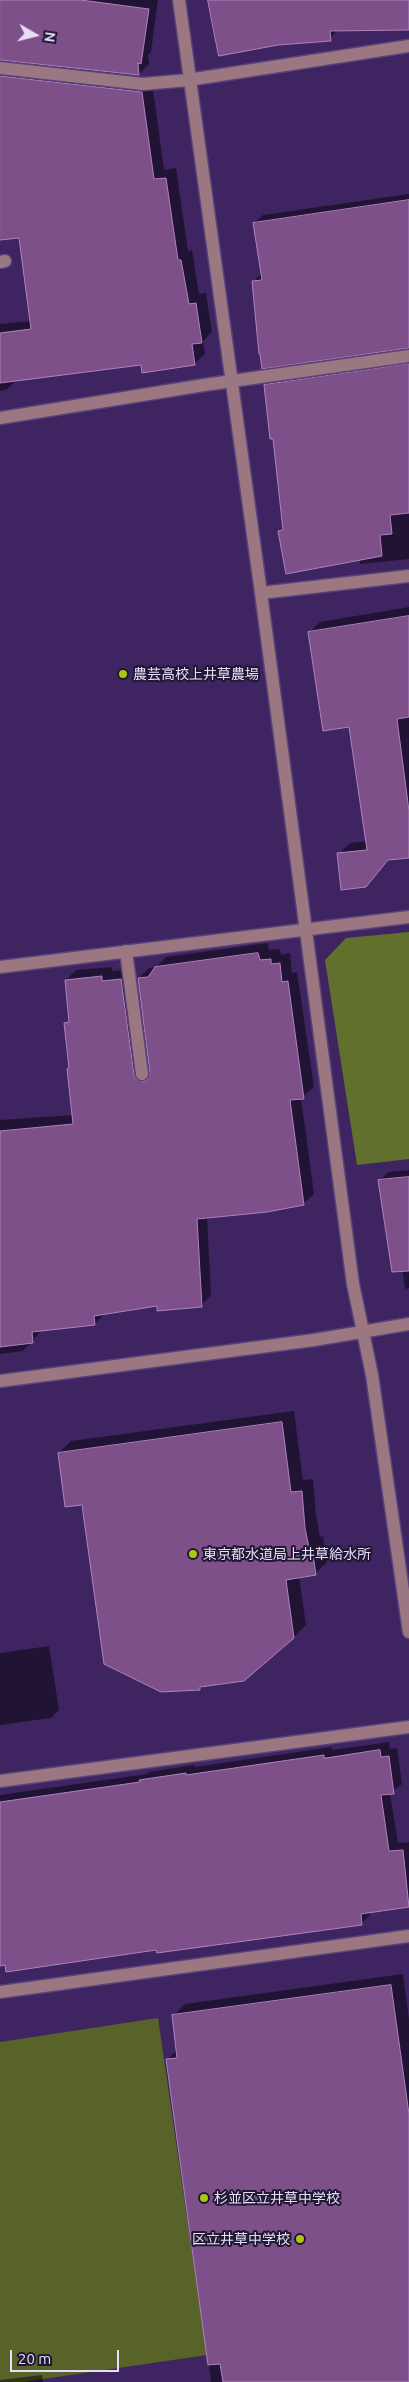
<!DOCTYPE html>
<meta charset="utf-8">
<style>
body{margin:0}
#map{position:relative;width:409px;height:2382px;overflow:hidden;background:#3e2562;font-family:Ubuntu,sans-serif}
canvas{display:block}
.north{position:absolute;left:10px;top:10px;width:50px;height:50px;-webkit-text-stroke:4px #201731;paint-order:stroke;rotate:98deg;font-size:14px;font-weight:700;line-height:20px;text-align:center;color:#e6ddfa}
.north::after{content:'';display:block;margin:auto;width:18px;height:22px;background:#e6ddfa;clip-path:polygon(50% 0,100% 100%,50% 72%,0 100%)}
.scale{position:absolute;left:10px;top:2350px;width:109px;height:22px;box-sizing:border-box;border:2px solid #e6ddfa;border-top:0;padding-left:6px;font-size:15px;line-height:18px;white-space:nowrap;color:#e6ddfa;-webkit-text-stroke:4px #201731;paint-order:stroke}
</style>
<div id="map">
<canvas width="409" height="2382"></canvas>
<div class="north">N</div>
<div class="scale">20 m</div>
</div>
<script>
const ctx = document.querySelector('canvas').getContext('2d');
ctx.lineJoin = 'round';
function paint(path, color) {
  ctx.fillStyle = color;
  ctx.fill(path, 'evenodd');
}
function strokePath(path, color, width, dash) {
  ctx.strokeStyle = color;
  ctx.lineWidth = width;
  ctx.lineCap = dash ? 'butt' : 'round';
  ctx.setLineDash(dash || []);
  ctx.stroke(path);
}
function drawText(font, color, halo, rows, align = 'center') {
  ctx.font = font + ' Ubuntu,"Noto Sans JP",sans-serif';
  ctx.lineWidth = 4;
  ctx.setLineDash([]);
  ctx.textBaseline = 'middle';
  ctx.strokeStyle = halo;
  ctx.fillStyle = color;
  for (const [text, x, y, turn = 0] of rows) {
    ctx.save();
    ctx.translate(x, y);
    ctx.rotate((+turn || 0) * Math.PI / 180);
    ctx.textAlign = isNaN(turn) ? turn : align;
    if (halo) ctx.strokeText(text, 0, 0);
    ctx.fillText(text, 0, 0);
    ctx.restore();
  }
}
const green = new Path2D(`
 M 158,2018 L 207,2355 L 23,2382 L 0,2382 L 0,2042 Z`);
const forest = new Path2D(`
 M 409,932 L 409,1159 L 357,1165 L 325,960 L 346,938 Z`);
const shadow = new Path2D(`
 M 0,0 L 158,0 L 151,52 L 148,55 L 149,64 L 139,74 L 3,59 L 5,64 L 152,82 L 164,170 L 176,168 L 188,251 L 192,250 L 199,294 L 206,293 L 212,332 L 203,341 L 205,354 L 194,364 L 142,364 L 17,380 L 6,390 L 0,391 L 0,324 L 31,321 L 20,237 L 0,239 Z
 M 210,0 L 409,0 L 409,29 L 338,29 L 330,39 Z
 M 409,194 L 409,347 L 253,282 L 262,273 L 254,223 L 263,215 Z
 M 409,357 L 409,559 L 360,564 L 360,559 L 280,532 L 284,527 L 274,437 L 265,385 L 274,376 Z
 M 409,607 L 409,856 L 390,859 L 366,886 L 339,854 L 350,843 L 367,841 L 351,725 L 309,633 L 320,622 Z
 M 268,943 L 269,950 L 280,949 L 281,955 L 290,953 L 292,973 L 297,972 L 314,1087 L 301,1098 L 314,1194 L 303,1204 L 207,1217 L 211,1295 L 201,1306 L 158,1305 L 105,1313 L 95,1324 L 42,1330 L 23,1351 L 0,1354 L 0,1120 L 73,1115 L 66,1023 L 70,1019 L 66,980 L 76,970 L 112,967 L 112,971 L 131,969 L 146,1069 L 151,1072 L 139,978 L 149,968 L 156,967 L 166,957 Z
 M 409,1170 L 409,1288 L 405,1289 L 400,1252 L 380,1181 L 388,1172 Z
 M 294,1411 L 303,1480 L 313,1479 L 316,1515 L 320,1537 L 323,1536 L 327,1562 L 315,1574 L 299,1577 L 306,1625 L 293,1638 L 200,1689 L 83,1504 L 59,1453 L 71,1441 Z
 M 49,1646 L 59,1710 L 51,1718 L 0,1725 L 0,1653 Z
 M 389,1742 L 390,1749 L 397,1748 L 402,1784 L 390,1793 L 398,1843 L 409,1842 L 409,1906 L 370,1911 L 370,1915 L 361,1924 L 157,1949 L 0,1951 L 0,1795 L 147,1774 L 149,1772 L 194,1765 L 195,1767 L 332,1747 L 332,1750 Z
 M 403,1974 L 409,2020 L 409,2382 L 211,2382 L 167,2060 L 177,2050 L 173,2016 L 185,2004 Z
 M 42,2375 L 43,2382 L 0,2382 L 0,2380 Z`);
const building = new Path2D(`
 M 0,0 L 81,0 L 149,9 L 141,64 L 138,63 L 139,75 L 0,60 Z
 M 208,0 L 409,0 L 409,30 L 330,31 L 331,41 L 278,45 L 219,56 Z
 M 0,76 L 142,92 L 154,179 L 166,178 L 178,260 L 181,260 L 189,304 L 196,303 L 202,343 L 192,344 L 195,365 L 142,373 L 141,365 L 0,383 L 0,333 L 31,329 L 19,238 L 0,240 Z
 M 409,200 L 409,348 L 262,369 L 260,354 L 259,354 L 252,281 L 262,280 L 253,223 Z
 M 409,364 L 409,513 L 390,515 L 392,534 L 380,535 L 382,556 L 286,574 L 278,531 L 283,530 L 273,439 L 270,439 L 264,385 Z
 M 409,616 L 409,717 L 397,719 L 409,811 L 409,858 L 388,860 L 366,887 L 341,890 L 337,853 L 367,850 L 349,727 L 323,731 L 308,632 Z
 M 258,953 L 260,960 L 271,959 L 271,964 L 280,963 L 282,982 L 288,981 L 304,1099 L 290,1100 L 304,1205 L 267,1212 L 197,1219 L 202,1307 L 157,1311 L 157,1306 L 94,1316 L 95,1325 L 32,1332 L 33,1343 L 0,1347 L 0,1131 L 73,1124 L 67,1069 L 69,1068 L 64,1023 L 69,1022 L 65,980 L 102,976 L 102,981 L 121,979 L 134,1075 L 136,1079 L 143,1082 L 147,1080 L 150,1073 L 138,978 L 148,977 L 155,967 Z
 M 409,1177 L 409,1271 L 392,1272 L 378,1180 Z
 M 282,1422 L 291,1492 L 302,1491 L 305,1528 L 309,1548 L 312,1548 L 316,1575 L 286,1580 L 294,1638 L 244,1681 L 200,1687 L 200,1690 L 161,1692 L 104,1664 L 82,1505 L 65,1507 L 58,1453 Z
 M 380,1750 L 381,1757 L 389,1756 L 394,1794 L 381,1795 L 389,1851 L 403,1850 L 409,1907 L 361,1914 L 362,1925 L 157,1953 L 156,1950 L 6,1972 L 5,1965 L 0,1966 L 0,1802 L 140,1782 L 139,1780 L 186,1773 L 186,1775 L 324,1755 L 324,1758 Z
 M 391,1985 L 409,2114 L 409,2382 L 223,2382 L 220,2364 L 208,2365 L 166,2059 L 177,2058 L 172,2015 Z`);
const minor = new Path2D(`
 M 179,0 L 261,593 L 353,1284 L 372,1375 L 409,1632
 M 0,68 L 143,84 L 188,80 L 409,46
 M 0,262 L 5,261
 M 0,418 L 204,385 L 409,356
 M 261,593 L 409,576
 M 126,951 L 142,1074
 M 0,967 L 409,917
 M 0,1381 L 314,1340 L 409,1324
 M 0,1781 L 409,1727
 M 0,1992 L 409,1936`);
const markers = [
 [123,674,5,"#abc615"],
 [193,1554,5,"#abc615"],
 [204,2198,5,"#abc615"],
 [300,2239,5,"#abc615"]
];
const poiNames = [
 ["農芸高校上井草農場",133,674],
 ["東京都水道局上井草給水所",203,1554],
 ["杉並区立井草中学校",214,2198],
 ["区立井草中学校",290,2239,"right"]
];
paint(green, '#576329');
paint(forest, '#62702d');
paint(shadow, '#0007');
paint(building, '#7e508a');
strokePath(building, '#b181be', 1);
strokePath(minor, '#59427a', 15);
strokePath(minor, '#9b7781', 12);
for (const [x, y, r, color] of markers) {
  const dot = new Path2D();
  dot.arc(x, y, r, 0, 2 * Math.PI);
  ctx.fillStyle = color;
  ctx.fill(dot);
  strokePath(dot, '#201731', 2);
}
drawText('14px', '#e6ddfa', '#201731', poiNames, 'left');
</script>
